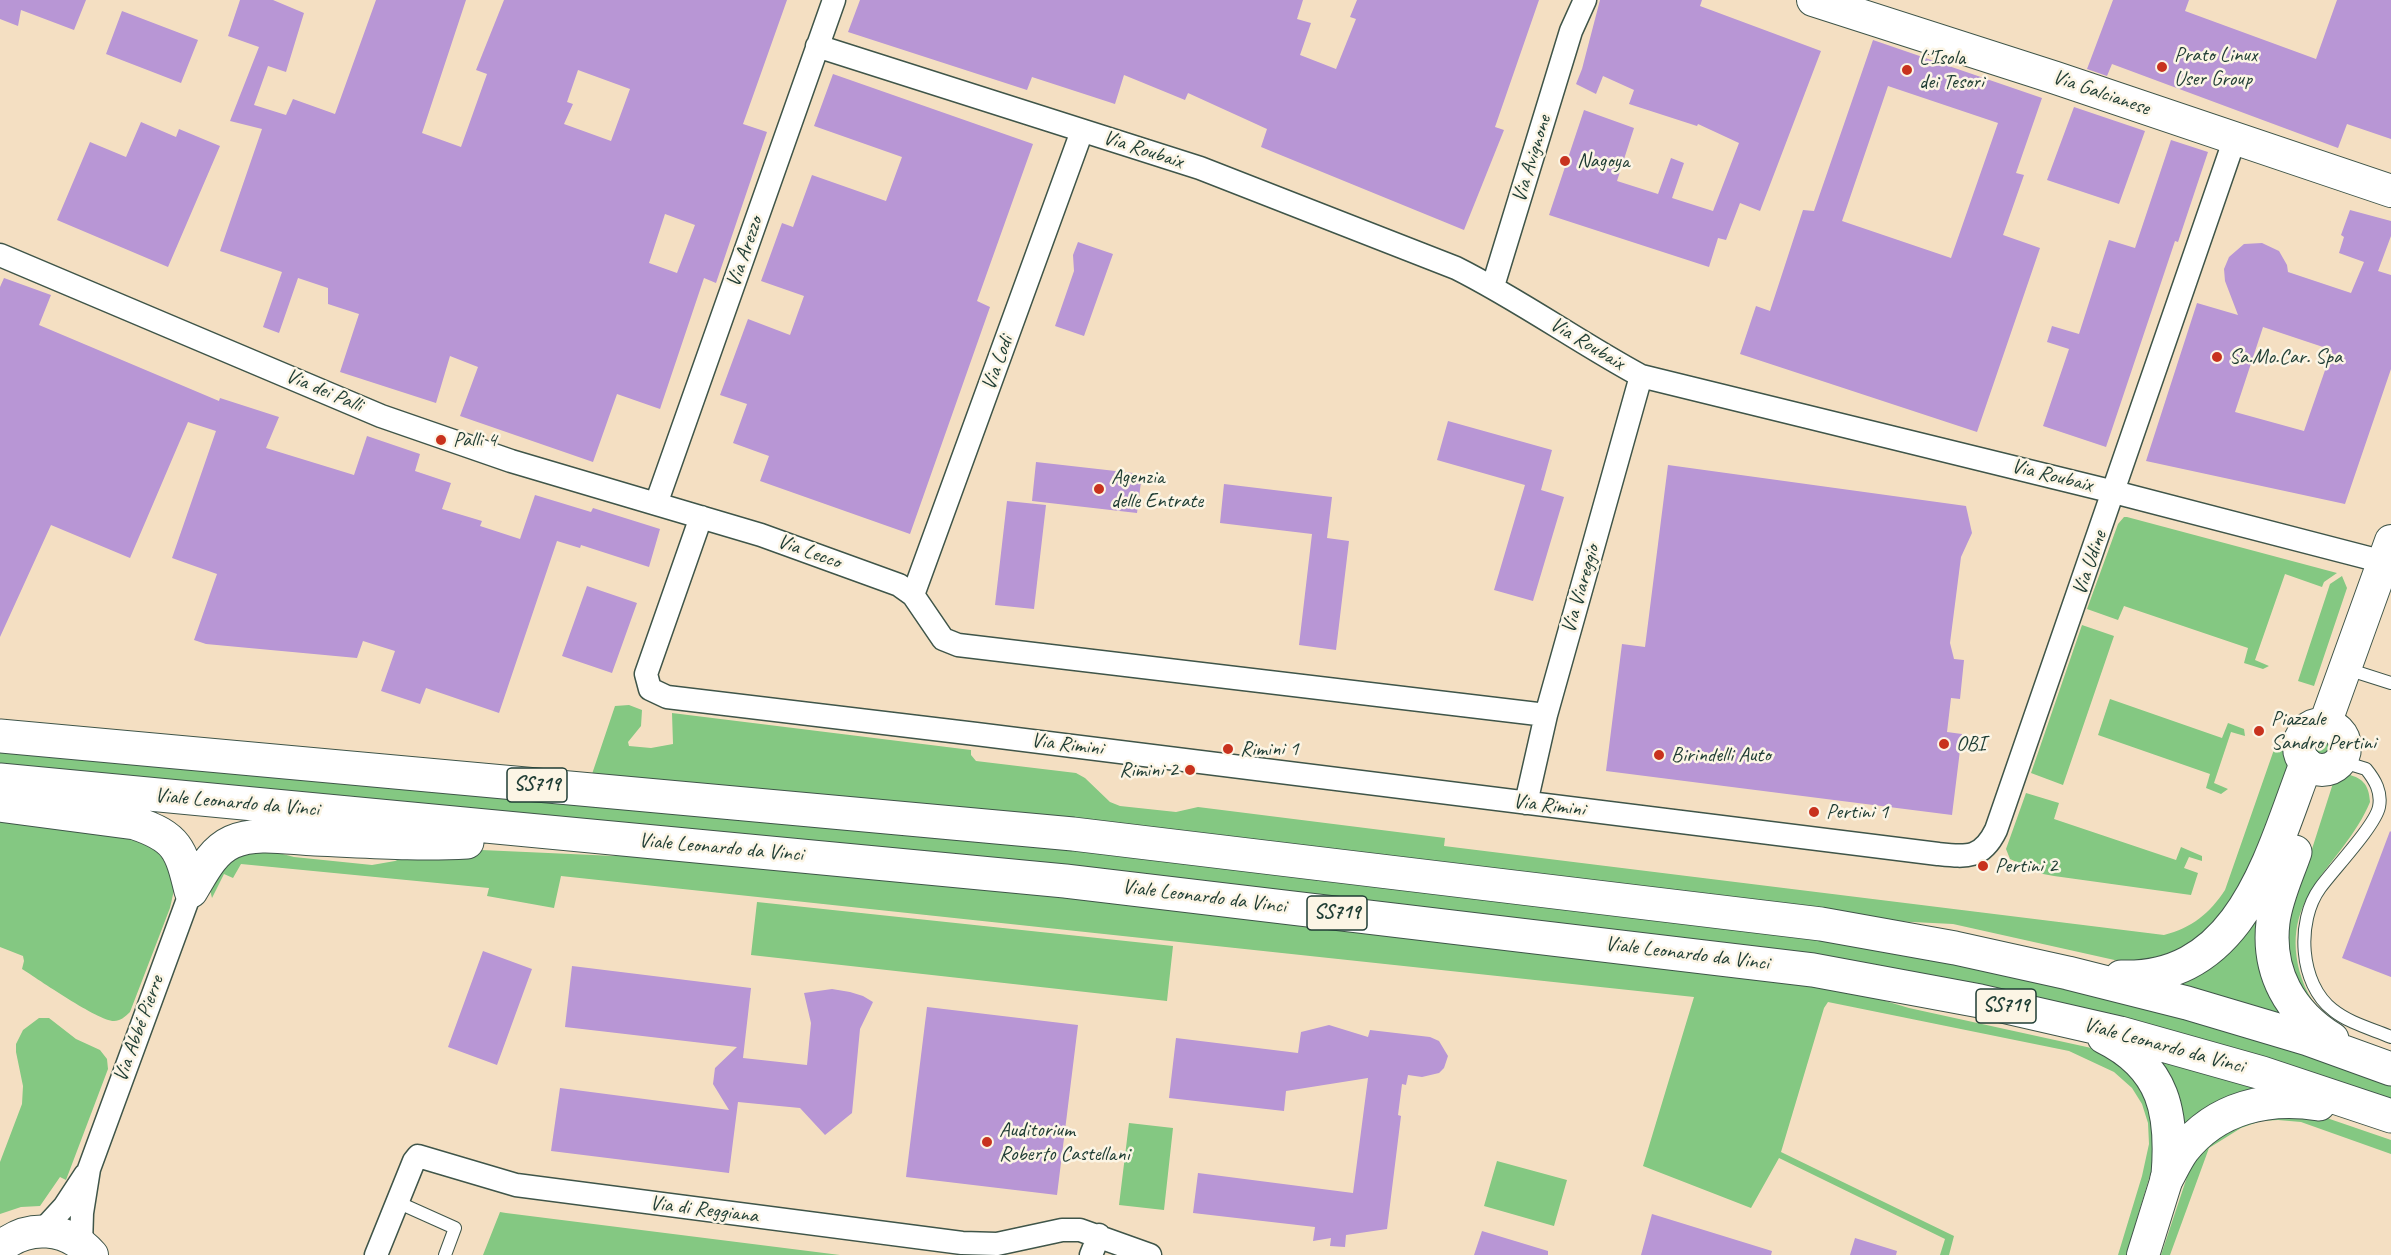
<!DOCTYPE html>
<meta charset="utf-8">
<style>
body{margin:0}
canvas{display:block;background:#f4dfc2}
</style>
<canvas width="2391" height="1255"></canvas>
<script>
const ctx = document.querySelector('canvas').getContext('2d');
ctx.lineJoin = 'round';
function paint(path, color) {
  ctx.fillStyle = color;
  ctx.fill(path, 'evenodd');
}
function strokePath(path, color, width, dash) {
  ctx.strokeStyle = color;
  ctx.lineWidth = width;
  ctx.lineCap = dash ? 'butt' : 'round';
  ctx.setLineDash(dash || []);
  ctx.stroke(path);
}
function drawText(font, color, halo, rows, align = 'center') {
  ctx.font = font + ' Caveat,sans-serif';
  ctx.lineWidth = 5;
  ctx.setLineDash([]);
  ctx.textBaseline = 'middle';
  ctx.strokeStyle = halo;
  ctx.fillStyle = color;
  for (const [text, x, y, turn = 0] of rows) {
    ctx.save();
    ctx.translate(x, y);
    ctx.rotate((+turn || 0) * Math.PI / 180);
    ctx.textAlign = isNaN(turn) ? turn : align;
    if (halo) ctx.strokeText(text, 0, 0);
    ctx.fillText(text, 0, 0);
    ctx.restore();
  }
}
const green = new Path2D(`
 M 2124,517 L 2127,517 L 2337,573 L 2324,582 L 2322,587 L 2285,574 L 2255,660 L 2269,666 L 2263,669 L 2244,663 L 2248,648 L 2124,606 L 2118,620 L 2087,609 L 2118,524 Z
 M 2342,576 L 2347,588 L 2314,686 L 2298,681 L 2330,584 Z
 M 2082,625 L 2114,636 L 2063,785 L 2031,773 Z
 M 2110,699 L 2222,738 L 2228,723 L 2244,729 L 2245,736 L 2231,732 L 2214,783 L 2228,789 L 2221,794 L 2206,788 L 2210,774 L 2098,735 Z
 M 629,705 L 642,710 L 641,726 L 628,742 L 629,746 L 651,748 L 673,744 L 672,713 L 971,750 L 971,755 L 976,761 L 1076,773 L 1085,778 L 1110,802 L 1120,806 L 1176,812 L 1198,807 L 1445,838 L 1444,846 L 2164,935 C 2192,928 2210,913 2225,890 L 2277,741 L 2291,761 L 2259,863 L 2194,950 L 2128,963 L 1953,924 L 1872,920 L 591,777 L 615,706 Z
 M2308 746a12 12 0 1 1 24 0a12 12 0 1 1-24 0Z
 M 0,748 L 1022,841 L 1796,932 L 2074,986 L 2391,1081 L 2391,1108 L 2054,1007 L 0,773 Z
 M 2345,774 C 2362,777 2369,784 2370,802 C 2343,867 2275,895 2302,979 C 2309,1000 2323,1017 2343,1027 L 2342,1030 L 2312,1013 L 2281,946 L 2335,777 Z
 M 2026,793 L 2059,803 L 2054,819 L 2176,860 L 2181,847 L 2202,856 L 2202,861 L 2189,857 L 2184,868 L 2198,873 L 2191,895 L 2054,876 L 2043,874 L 2010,859 L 2006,849 Z
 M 0,815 L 124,828 L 165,850 L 174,890 L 170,908 L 130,1012 C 125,1017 120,1021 114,1021 C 98,1021 38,979 22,969 L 24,961 L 23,956 L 0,947 Z
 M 459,849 L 615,856 L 652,854 L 1101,896 L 1838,987 L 1909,1008 L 2105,1051 L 2156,1097 L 2153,1165 L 2126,1255 L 2118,1255 L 2142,1176 L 2149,1144 L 2148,1123 L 2142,1104 L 2132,1088 L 2114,1072 L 2069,1051 L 1828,1002 L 1824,1008 L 1781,1152 L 1954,1236 L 1949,1255 L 1940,1255 L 1945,1239 L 1779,1158 L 1751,1208 L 1643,1166 L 1694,997 L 561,876 L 554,908 L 487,896 L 489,888 L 241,864 L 233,878 L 224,874 L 212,898 L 210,890 L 231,856 L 241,851 L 275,852 L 294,857 L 372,865 L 395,861 L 406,856 Z
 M 757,902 L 1173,946 L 1167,1001 L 751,955 Z
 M 2255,912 L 2289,1018 L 2175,984 Z
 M 39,1018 L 49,1018 L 76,1039 L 100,1050 L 107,1059 L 108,1069 L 66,1180 L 60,1177 L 40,1206 L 21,1207 L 0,1214 L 0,1162 L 22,1104 L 23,1086 L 16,1052 L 16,1044 L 23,1030 Z
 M 2145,1055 L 2274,1092 L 2188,1134 Z
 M 2321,1116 L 2391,1140 L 2391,1154 L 2301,1122 L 2278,1120 L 2261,1121 L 2241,1128 L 2209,1148 L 2170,1255 L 2161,1255 L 2196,1150 L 2230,1120 Z
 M 1129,1123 L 1173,1128 L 1164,1210 L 1119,1205 Z
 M 1497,1161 L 1567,1180 L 1554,1226 L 1484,1206 Z
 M 500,1212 L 506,1213 L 840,1255 L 483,1255 Z`);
const building = new Path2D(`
 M 0,0 L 86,0 L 74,30 L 21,10 L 18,26 L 0,19 Z
 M 240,0 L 273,0 L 304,13 L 286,72 L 268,66 L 254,105 L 286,115 L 293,99 L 335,114 L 376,0 L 466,0 L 422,133 L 461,147 L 487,74 L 476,70 L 504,0 L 787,0 L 743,124 L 767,132 L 716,283 L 704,278 L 660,409 L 617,394 L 593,462 L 460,416 L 478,367 L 450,356 L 436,403 L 340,372 L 359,314 L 328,304 L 328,288 L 298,278 L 279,333 L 263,327 L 282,272 L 220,251 L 262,129 L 230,121 L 259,47 L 228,36 ZM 578,70 L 630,89 L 611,141 L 564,124 L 573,104 L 567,102 ZM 665,214 L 695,225 L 677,273 L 649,263 Z
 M 860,0 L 1303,0 L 1297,19 L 1311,23 L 1300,55 L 1336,69 L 1356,19 L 1350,17 L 1357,0 L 1539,0 L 1495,127 L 1504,130 L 1464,230 L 1261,147 L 1267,129 L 1188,93 L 1185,100 L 1124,75 L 1115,104 L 1032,77 L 1027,90 L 848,32 Z
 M 1600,0 L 1702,0 L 1700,6 L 1821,51 L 1760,211 L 1740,203 L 1726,240 L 1718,238 L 1709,267 L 1549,215 L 1584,110 L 1634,128 L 1617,181 L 1658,194 L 1671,158 L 1684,163 L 1672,198 L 1713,211 L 1739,143 L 1698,124 L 1697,126 L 1629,104 L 1634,90 L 1603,76 L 1596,94 L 1576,84 L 1582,69 Z
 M 2113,0 L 2189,0 L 2185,11 L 2316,59 L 2337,0 L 2391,0 L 2391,139 L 2347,124 L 2338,148 L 2112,64 L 2107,76 L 2087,69 Z
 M 122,11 L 198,40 L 181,83 L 106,54 Z
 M 1873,40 L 2042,98 L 2016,173 L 2024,175 L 2003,235 L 2040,248 L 1977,432 L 1740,354 L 1756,306 L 1770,311 L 1803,210 L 1814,211 ZM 1888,86 L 1998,123 L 1951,258 L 1842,221 Z
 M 833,74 L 1033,144 L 977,301 L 990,307 L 910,534 L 760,481 L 769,456 L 733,443 L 747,404 L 720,395 L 748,319 L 790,335 L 804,296 L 761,281 L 782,223 L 793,227 L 812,175 L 886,201 L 902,157 L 814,126 Z
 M 2074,107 L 2145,131 L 2119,204 L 2047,180 Z
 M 141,122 L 176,137 L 179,129 L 220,146 L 168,267 L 57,220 L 90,142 L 126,157 Z
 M 2171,140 L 2208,152 L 2178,242 L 2175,241 L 2106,447 L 2043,426 L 2069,349 L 2047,342 L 2052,326 L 2079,334 L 2109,240 L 2135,248 Z
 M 2350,210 L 2391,221 L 2391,236 L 2378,271 L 2391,275 L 2391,369 L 2345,504 L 2146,461 L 2197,303 L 2238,315 L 2225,281 L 2224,269 L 2229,257 L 2244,244 L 2262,243 L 2279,251 L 2287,265 L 2288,272 L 2351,293 L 2364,262 L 2339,253 L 2344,237 L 2341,235 ZM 2263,327 L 2332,350 L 2304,431 L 2235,412 Z
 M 1078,242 L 1113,254 L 1084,336 L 1055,326 L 1074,271 L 1073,255 Z
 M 4,278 L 51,295 L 39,325 L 219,401 L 220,398 L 279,417 L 266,448 L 354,475 L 367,436 L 420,454 L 415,471 L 451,483 L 442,509 L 482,521 L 480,526 L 520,539 L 535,495 L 591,512 L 593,508 L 660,529 L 649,567 L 581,545 L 580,548 L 557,541 L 499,713 L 426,688 L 420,704 L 381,691 L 395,651 L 363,641 L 357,658 L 206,644 L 194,640 L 217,574 L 172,558 L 216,431 L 188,422 L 130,558 L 51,525 L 0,637 L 0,287 Z
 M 1448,421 L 1552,450 L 1541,490 L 1564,497 L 1533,601 L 1494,590 L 1525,485 L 1437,460 Z
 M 1036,462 L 1142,474 L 1137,513 L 1032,501 Z
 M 1668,465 L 1966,506 L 1972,533 L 1961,557 L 1950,643 L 1954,659 L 1964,660 L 1960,699 L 1951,698 L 1947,732 L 1962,734 L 1952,815 L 1606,771 L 1622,644 L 1645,647 Z
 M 1224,484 L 1332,497 L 1327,538 L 1349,541 L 1336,650 L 1299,645 L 1312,534 L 1220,523 Z
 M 1007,501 L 1046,505 L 1034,609 L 995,605 Z
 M 587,586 L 637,603 L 612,673 L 562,656 Z
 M 2390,831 L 2391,832 L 2391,977 L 2342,958 Z
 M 483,951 L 532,969 L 497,1065 L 448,1047 Z
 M 572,966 L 751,988 L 743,1058 L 807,1065 L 811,1023 L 804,993 L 832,989 L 850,992 L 863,996 L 873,1002 L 860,1029 L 852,1113 L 825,1135 L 800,1108 L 738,1102 L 729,1173 L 551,1151 L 560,1088 L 729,1110 L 713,1084 L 715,1068 L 737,1047 L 565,1027 Z
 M 927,1007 L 1078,1025 L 1057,1195 L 906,1177 Z
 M 1329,1025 L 1368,1037 L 1370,1030 L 1430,1037 L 1439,1041 L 1448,1056 L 1444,1068 L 1439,1073 L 1422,1077 L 1408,1075 L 1406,1085 L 1402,1084 L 1398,1115 L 1401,1116 L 1387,1229 L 1346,1235 L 1345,1247 L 1330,1246 L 1331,1238 L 1313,1241 L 1315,1227 L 1193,1213 L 1198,1173 L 1353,1193 L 1368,1078 L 1286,1091 L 1284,1111 L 1169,1098 L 1176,1038 L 1298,1053 L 1301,1032 Z
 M 1652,1214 L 1772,1251 L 1771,1255 L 1641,1255 Z
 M 1482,1231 L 1548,1251 L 1548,1255 L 1474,1255 Z
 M 1855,1238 L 1897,1251 L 1896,1255 L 1850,1255 Z`);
const lane = new Path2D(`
 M 2347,669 L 2391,683
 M 2340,761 L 2366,769 C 2375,780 2382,792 2379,807 C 2375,826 2333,870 2320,888 C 2296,921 2299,984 2333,1010 C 2349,1023 2372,1029 2391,1037
 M 397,1202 L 455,1228 L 445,1255`);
const street = new Path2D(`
 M 817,46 L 1200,168 L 1456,268 C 1520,300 1578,342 1641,376 L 2114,492 L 2384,562
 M 0,255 L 381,416 L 511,461 L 761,535 L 899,585 L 913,595 L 943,639 L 958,645 L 1546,715
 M 1493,286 L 1571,31 L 1585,0
 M 656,504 L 834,0
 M 701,517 L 646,674 L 650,689 L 667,697 L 976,734 L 1938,854 C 1967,857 1982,859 1996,830 L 2235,138
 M 913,595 L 1082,131
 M 1526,803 L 1546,715 L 1641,376
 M 42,1231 L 64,1207 L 85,1175
 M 81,1245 L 82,1213 L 89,1169 L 191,891
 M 376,1255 L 414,1161 L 418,1156 L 516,1185 L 962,1243 L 997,1244 L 1062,1230 L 1080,1230 L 1150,1255
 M 1091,1255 L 1099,1235`);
const secondary = new Path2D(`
 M 1813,0 L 2056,78 L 2391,191
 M 2325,724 L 2391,541
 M2299 747a23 23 0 1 1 46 0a23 23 0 1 1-46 0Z
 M 0,1248 C 28,1223 68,1227 92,1255
 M 2143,1255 L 2167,1178`);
const highway = new Path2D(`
 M 0,736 L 1073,834 L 1821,924 L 1955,948 L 2068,973 L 2187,1003 L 2308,1039 L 2391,1069
 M 0,780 L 1065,881 L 1813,970 L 1980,1001 L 2120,1033 L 2262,1073 L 2391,1116
 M 0,805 L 135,823 C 177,837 181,849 191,891
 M 2295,852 C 2287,875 2276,898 2273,922 C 2267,972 2290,1013 2332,1039
 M 191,891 C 202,873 212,851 232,842 C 256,831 289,838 315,839 C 365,841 417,845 467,842
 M 2121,977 C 2242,981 2271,855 2306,764
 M 2104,1037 C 2165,1067 2173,1114 2168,1175
 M 2167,1178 C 2172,1169 2177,1158 2183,1150 C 2217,1107 2268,1096 2319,1104`);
const markers = [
 [2162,67,6,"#c8321e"],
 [1907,70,6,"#c8321e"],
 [1565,161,6,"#c8321e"],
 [2217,357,6,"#c8321e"],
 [441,440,6,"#c8321e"],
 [1099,489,6,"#c8321e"],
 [2259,731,6,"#c8321e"],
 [1944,744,6,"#c8321e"],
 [1228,749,6,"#c8321e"],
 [1659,755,6,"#c8321e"],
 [1190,770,6,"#c8321e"],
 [1814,812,6,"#c8321e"],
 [1983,866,6,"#c8321e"],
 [987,1142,6,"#c8321e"]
];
const shields = [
 [537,785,60],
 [1337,913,60],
 [2006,1006,60]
];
const shieldNames = [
 ["SS719",537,785],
 ["SS719",1337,913],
 ["SS719",2006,1006]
];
const poiNames = [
 ["Prato Linux",2174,55],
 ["User Group",2174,79],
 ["L'Isola",1919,58],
 ["dei Tesori",1919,82],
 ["Nagoya",1577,161],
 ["Sa.Mo.Car. Spa",2229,357],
 ["Palli 4",453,440],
 ["Agenzia",1111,477],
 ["delle Entrate",1111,501],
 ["Piazzale",2271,719],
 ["Sandro Pertini",2271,743],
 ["OBI",1956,744],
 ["Rimini 1",1240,749],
 ["Birindelli Auto",1671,755],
 ["Rimini 2",1178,770,"right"],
 ["Pertini 1",1826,812],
 ["Pertini 2",1995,866],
 ["Auditorium",999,1130],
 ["Roberto Castellani",999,1154]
];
const streetNames = [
 ["Via Galcianese",2101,93,19],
 ["Via Roubaix",1143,150,18],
 ["Via Avignone",1532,159,-73],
 ["Via Arezzo",745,252,-71],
 ["Via Roubaix",1587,344,31],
 ["Via Lodi",998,363,-70],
 ["Via dei Palli",324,391,23],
 ["Via Roubaix",2052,476,14],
 ["Via Lecco",809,552,20],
 ["Via Udine",2090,563,-71],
 ["Via Viareggio",1581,589,-74],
 ["Via Rimini",1067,745,7],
 ["Viale Leonardo da Vinci",237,803,5],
 ["Via Rimini",1549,806,7],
 ["Viale Leonardo da Vinci",721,848,5],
 ["Viale Leonardo da Vinci",1204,897,7],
 ["Viale Leonardo da Vinci",1687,954,7],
 ["Via Abbé Pierre",139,1029,-70],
 ["Viale Leonardo da Vinci",2164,1046,15],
 ["Via di Reggiana",704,1210,7]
];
paint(green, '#84c882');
paint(building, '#b896d5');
strokePath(lane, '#3f5549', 14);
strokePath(street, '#3f5549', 25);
strokePath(secondary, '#3f5549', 34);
strokePath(highway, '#3f5549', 35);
strokePath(lane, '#fff', 12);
strokePath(street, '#fff', 22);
strokePath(secondary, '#fff', 32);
strokePath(highway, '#fff', 33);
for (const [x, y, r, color] of markers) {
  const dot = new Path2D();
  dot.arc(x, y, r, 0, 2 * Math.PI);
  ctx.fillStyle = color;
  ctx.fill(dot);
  strokePath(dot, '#fcf5e5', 2);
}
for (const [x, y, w] of shields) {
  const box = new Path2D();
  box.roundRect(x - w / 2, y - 17, w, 34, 4.5);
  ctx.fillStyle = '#fcf5e5';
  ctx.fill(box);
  strokePath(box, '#1f3d34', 1.5);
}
drawText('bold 20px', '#1f3d34', null, shieldNames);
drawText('21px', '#1f3d34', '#fcf5e5', poiNames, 'left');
drawText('21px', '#1f3d34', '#fcf5e5', streetNames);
</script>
